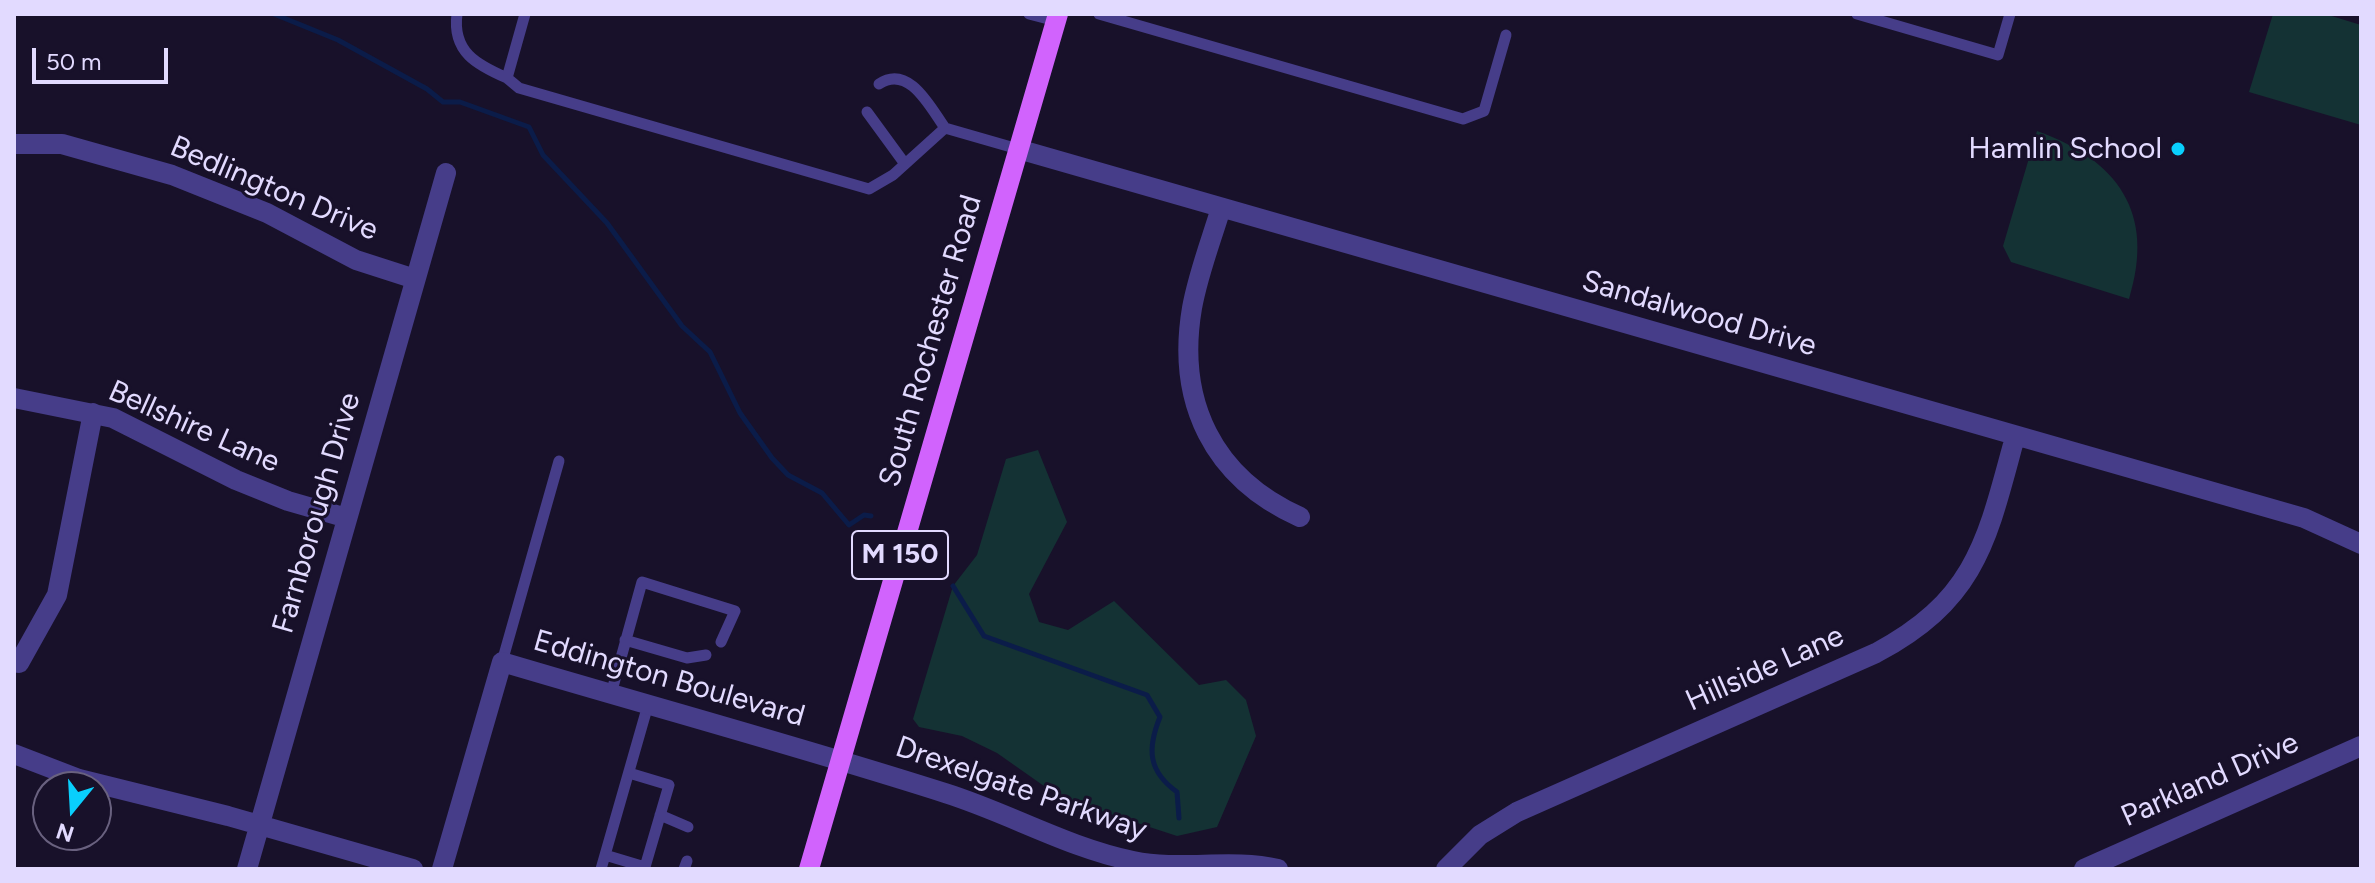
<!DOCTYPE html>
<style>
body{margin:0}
#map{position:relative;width:2375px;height:883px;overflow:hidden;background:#18112a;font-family:Figtree,sans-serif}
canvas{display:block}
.frame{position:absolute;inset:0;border:16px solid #e2daff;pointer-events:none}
.north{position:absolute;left:32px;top:771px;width:80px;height:80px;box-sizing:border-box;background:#18112a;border:2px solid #69617f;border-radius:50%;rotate:198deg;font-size:22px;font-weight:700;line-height:32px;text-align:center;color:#e2daff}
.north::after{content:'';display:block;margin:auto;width:28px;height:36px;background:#09cffd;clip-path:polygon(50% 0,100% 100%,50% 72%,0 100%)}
.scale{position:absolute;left:32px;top:48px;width:136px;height:36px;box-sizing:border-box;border:4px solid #e2daff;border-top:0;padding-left:10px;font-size:24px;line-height:28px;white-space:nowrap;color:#e2daff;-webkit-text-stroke:6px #18112a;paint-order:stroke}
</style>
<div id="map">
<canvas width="2375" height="883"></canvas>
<div class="frame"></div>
<div class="north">N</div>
<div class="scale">50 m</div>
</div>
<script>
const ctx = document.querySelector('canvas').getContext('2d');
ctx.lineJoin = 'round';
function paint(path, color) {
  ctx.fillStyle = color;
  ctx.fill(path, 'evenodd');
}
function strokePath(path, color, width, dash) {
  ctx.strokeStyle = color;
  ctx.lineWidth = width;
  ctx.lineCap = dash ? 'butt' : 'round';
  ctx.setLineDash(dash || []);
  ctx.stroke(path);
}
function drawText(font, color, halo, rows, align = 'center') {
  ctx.font = font + ' Figtree,sans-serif';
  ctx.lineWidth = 6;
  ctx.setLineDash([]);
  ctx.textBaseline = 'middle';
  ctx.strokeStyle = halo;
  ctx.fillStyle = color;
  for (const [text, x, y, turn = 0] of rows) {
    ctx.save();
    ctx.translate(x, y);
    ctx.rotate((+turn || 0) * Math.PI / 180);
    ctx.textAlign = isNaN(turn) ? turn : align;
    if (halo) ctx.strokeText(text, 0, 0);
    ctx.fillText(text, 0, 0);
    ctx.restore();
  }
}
const green = new Path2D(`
 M 2273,14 L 2325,14 L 2361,25 L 2361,125 L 2249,92 Z
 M 2037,131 C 2118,160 2156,213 2129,299 L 2011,262 L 2003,246 Z
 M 1038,450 L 1067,522 L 1029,594 L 1039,622 L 1068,630 L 1114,601 L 1199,685 L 1226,680 L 1246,700 L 1256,736 L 1217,827 L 1177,836 L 1061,798 L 997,753 L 962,736 L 919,727 L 913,719 L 953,586 L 977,555 L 1006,459 Z`);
const stream = new Path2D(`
 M 274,14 L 338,40 L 427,89 L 443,102 L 460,102 L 529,127 L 543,155 L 607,223 L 682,326 L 710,352 L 740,413 L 772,458 L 788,475 L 822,493 L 849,525 L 864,515 L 871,516
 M 953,586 L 984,636 L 1147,695 L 1160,717 C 1147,749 1148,771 1177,792 L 1179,818`);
const service = new Path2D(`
 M 457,14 C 452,52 477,65 507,78
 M 525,14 L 507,78 L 519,88 L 869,189 L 893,175 L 945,128 L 1018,149
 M 1029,14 L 1056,21
 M 1099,14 L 1463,119 L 1484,111 L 1506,35
 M 1857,14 L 1998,55 L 2010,14
 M 879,84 C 909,64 930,107 945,128
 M 867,112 L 905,164
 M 625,640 L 687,658 L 706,655
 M 502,662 L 559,461
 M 611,694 L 642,582 L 735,611 L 721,642
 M 660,815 L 688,827
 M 605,855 L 645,867 L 669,785 L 629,773
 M 601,869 L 648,705
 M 684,869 L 687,861`);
const minor = new Path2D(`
 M 14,144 L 62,144 L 172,175 L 267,213 L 356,260 L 415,279
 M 1018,149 L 2304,518 L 2361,544
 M 1221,208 C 1211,241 1198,274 1192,308 C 1176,402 1213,478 1300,517
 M 14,398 L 113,418 L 236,480 L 288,501 L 347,518
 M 19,663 L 57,595 L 93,413
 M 14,754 L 79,779 L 228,816 L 413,869
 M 247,869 L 446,173
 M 442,869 L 502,662 C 650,706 798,746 945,793 C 1009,813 1066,847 1133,861 C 1181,871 1230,858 1278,869
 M 1446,869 L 1480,835 L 1517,812 L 1876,653 C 1977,599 1987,540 2015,437
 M 2084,869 L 2361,746`);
const primary = new Path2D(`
 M 809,869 L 1058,14`);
const markers = [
 [2178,149,8,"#09cffd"]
];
const shields = [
 [900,555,96]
];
const shieldNames = [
 ["M 150",900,555]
];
const poiNames = [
 ["Hamlin School",2162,149]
];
const streetNames = [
 ["Bedlington Drive",274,189,23],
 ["Sandalwood Drive",1699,314,16],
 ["South Rochester Road",931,341,-74],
 ["Bellshire Lane",194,427,24],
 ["Farnborough Drive",317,513,-74],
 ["Hillside Lane",1765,669,-24],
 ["Eddington Boulevard",669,679,16],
 ["Parkland Drive",2210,780,-24],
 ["Drexelgate Parkway",1021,789,19]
];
paint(green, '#143234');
strokePath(stream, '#0b1c49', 5);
strokePath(service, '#463d89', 11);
strokePath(minor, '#463d89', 20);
strokePath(primary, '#d163fd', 20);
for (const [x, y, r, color] of markers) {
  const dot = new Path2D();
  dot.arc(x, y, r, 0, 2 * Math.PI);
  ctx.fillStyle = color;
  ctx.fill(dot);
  strokePath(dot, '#18112a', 3);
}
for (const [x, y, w] of shields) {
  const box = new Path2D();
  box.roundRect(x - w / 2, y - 24, w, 48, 6);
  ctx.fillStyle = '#18112a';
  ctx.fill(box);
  strokePath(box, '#e2daff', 2);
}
drawText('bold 28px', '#e2daff', null, shieldNames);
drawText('30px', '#e2daff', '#18112a', poiNames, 'right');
drawText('30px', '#e2daff', '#18112a', streetNames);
</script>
